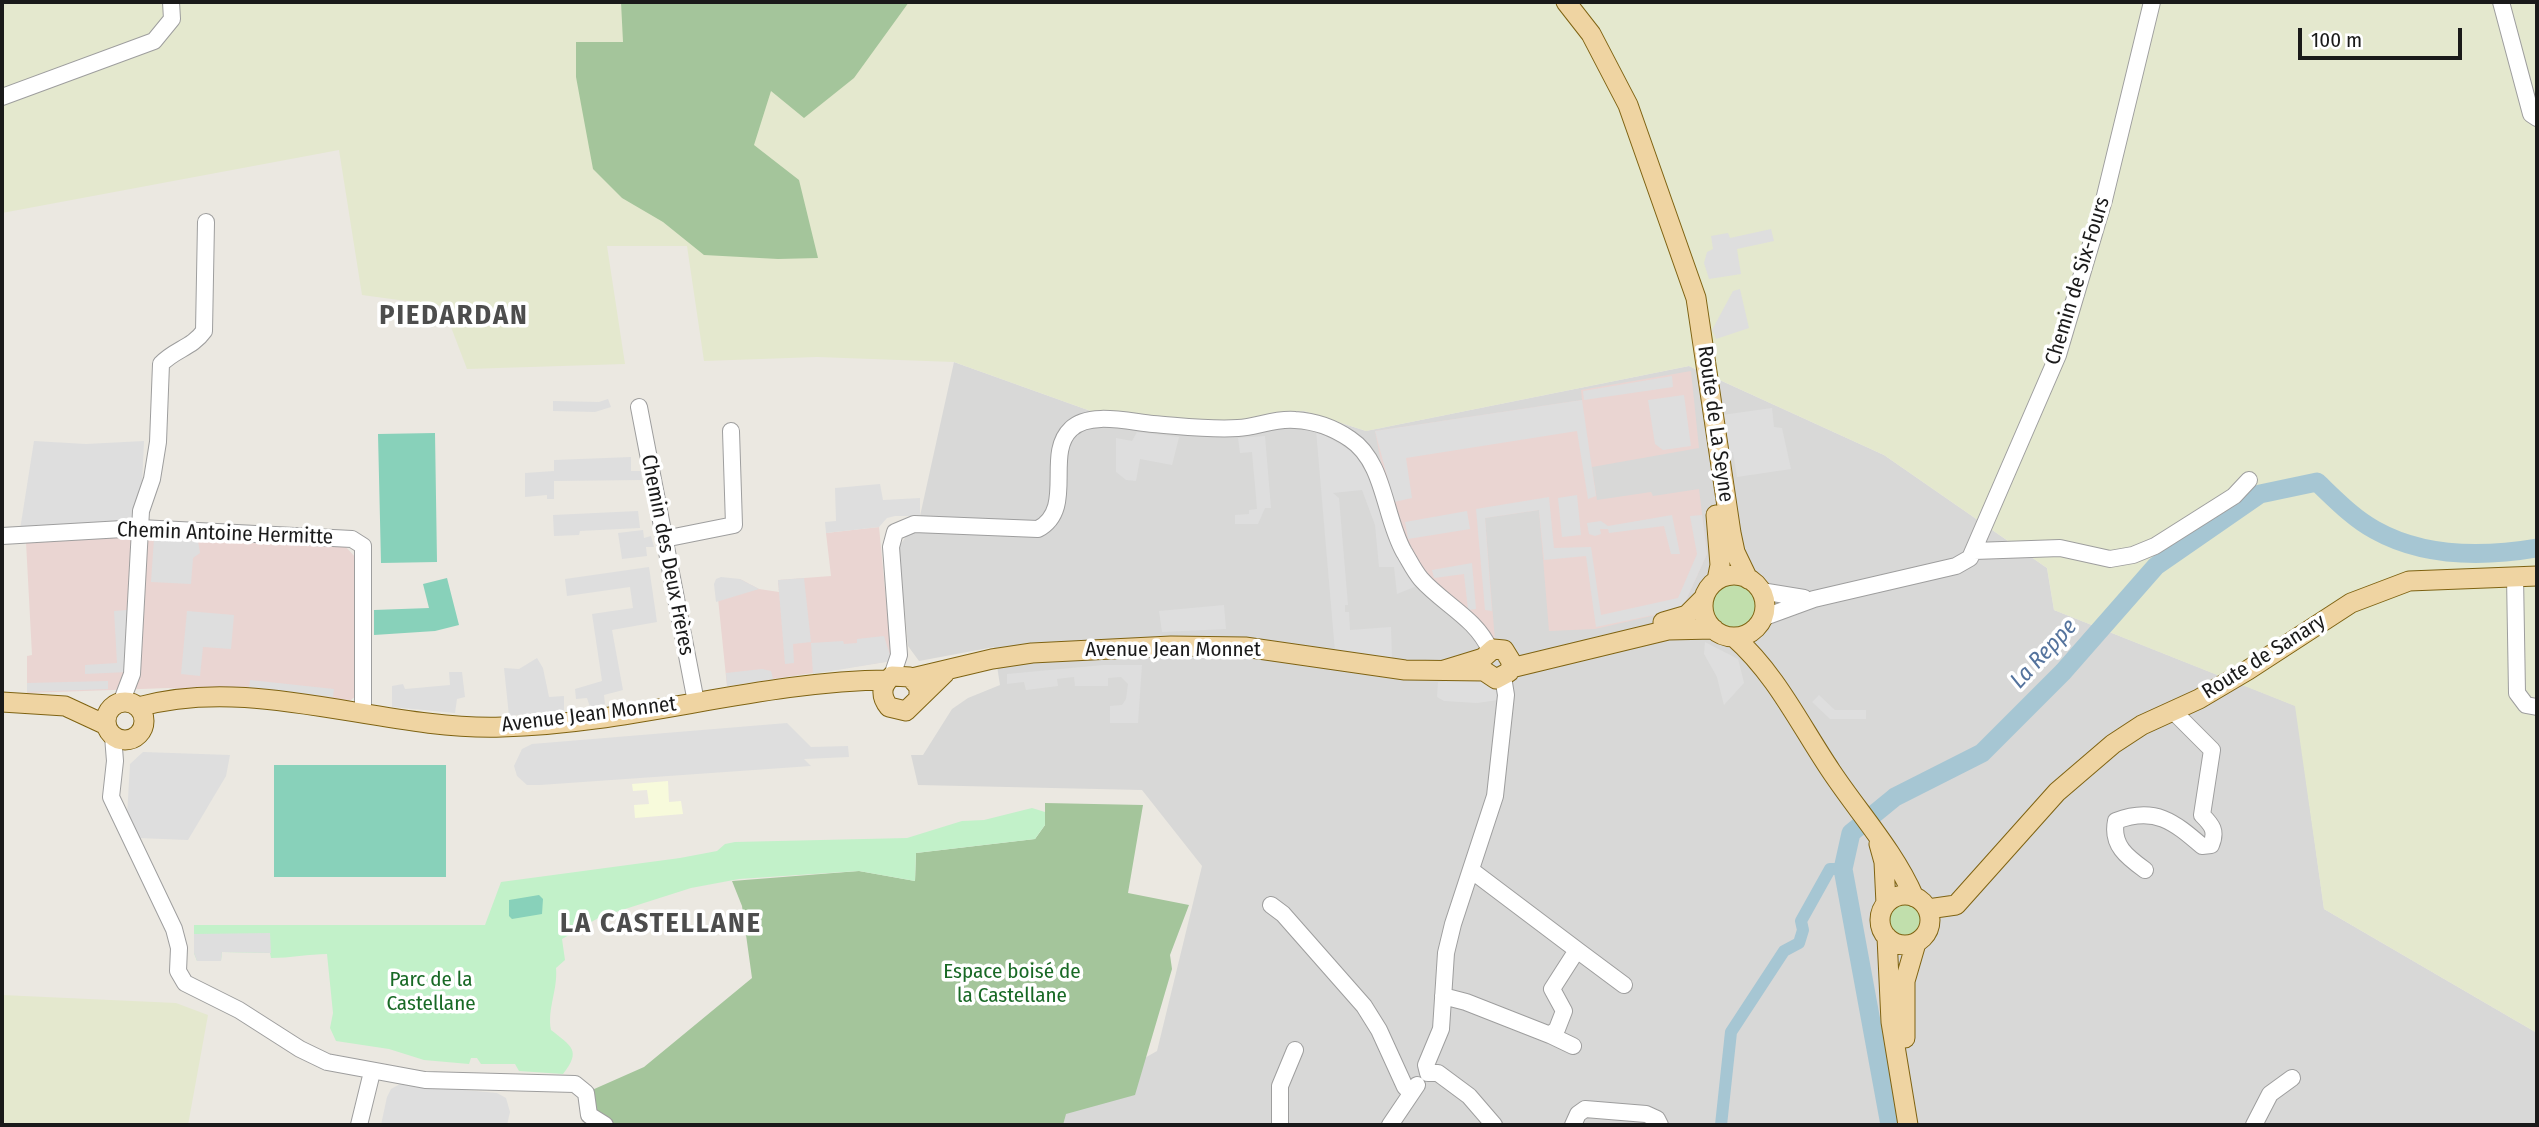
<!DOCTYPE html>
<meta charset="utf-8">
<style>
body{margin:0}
#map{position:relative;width:2539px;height:1127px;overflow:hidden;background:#ebe8e1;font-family:"Fira Sans Condensed",sans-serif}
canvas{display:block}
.frame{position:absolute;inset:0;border:4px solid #1a1a1a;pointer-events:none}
.scale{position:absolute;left:2298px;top:28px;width:164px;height:32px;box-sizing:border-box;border:4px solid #1a1a1a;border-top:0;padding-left:9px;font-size:21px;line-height:24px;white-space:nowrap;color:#1a1a1a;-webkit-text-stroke:5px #fff;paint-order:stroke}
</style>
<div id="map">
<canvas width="2539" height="1127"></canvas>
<div class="frame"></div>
<div class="scale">100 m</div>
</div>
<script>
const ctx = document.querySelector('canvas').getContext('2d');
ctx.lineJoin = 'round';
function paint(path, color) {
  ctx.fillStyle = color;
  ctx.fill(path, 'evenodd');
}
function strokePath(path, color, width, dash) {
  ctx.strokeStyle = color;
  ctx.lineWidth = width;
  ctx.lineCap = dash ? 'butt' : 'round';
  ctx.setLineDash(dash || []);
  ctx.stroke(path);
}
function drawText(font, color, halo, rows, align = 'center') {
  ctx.font = font + ' "Fira Sans Condensed",sans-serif';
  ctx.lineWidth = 7;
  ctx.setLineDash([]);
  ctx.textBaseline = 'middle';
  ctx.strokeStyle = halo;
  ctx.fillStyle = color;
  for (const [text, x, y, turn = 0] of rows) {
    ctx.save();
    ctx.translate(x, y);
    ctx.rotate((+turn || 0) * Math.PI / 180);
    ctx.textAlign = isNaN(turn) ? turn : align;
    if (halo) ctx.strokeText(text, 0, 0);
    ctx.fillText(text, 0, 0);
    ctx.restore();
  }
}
const residential = new Path2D(`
 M 954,362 L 1099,414 L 1245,421 L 1270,413 L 1304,411 L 1366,431 L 1689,366 L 1884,455 L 2047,568 L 2054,610 L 2296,706 L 2324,909 L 2537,1033 L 2537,1125 L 1058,1125 L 1062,1105 L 1157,1051 L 1202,866 L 1142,790 L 918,785 L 911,755 L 923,755 L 952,709 L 968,698 L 1000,685 L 994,647 L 919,661 L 908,646 L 898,548 L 920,516 Z`);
const commercial = new Path2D(`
 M 1691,371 L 1699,448 L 1592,467 L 1597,500 L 1651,492 L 1653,496 L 1699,489 L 1707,554 L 1682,609 L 1595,629 L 1549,631 L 1539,510 L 1485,518 L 1495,641 L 1481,624 L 1424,572 L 1408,545 L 1382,467 L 1375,431 L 1582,400 L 1581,390 Z
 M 879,527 L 892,661 L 727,686 L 716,579 L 740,579 L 759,589 L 779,592 L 778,580 L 831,576 L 826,533 Z
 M 85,537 L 345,546 L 356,558 L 358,695 L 349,701 L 335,700 L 169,688 L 27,693 L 27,656 L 32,655 L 26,542 Z`);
const education = new Path2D(`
 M 668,781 L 669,802 L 681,801 L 683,814 L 635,818 L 634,805 L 649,804 L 647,790 L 633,791 L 632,784 Z`);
const farmland = new Path2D(`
 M 2,2 L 2537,2 L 2537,1033 L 2324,909 L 2295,706 L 2054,610 L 2047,568 L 1884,455 L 1689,366 L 1366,431 L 1304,411 L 1270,413 L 1245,421 L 1177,423 L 1099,414 L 954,362 L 817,357 L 704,361 L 687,246 L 607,246 L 625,364 L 467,369 L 443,306 L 362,295 L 339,150 L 2,213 Z
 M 2,995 L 176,1003 L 208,1015 L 188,1125 L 2,1125 Z`);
const grass = new Path2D(`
 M1704 606a30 30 0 1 1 60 0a30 30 0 1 1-60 0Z
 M1881 920a24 24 0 1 1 48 0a24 24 0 1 1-48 0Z`);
const forest = new Path2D(`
 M 621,2 L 909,2 L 854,78 L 804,118 L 771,91 L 754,145 L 799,180 L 818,258 L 778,259 L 704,255 L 663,222 L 622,198 L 593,169 L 576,77 L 576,42 L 623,42 Z
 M 1045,803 L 1143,805 L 1128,893 L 1189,905 L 1170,955 L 1172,969 L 1135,1095 L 1066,1114 L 1063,1125 L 608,1125 L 589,1108 L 592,1090 L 644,1067 L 752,978 L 742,906 L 732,881 L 859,871 L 915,881 L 916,853 L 1035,839 L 1045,825 Z`);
const park = new Path2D(`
 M 1032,808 L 1045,812 L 1045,825 L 1035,839 L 916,853 L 915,881 L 859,871 L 739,879 L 691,888 L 600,917 L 562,939 L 565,960 L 556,968 C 558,990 547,1009 551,1030 C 571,1046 582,1050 563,1074 L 519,1071 L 515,1064 L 481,1064 L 477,1058 L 471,1058 L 469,1064 L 424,1060 L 389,1049 L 336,1041 L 330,1028 L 333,1013 L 327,954 C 309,954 290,958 271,958 L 270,953 L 222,952 L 221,961 L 197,961 L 194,953 L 194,925 L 485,925 L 501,882 L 680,858 L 717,851 L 725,844 L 735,842 L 907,838 L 962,821 L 984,820 Z`);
const pitch = new Path2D(`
 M 435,433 L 437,562 L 381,563 L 378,434 Z
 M 447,578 L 459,625 L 435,631 L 374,635 L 374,610 L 429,608 L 423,584 Z
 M 274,765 L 446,765 L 446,877 L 274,877 Z
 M 539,895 L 543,899 L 542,914 L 512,919 L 509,916 L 509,900 Z`);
const parking = new Path2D(`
 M 1771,229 L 1774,241 L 1737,249 L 1741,274 L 1709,279 L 1704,263 L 1707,252 L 1713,249 L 1711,236 L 1728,233 L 1730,238 Z
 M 1740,289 L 1749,328 L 1716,339 L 1712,330 L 1733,291 Z
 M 1672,376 L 1673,387 L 1584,400 L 1583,391 Z
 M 1684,395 L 1691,446 L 1663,450 L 1655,444 L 1648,400 Z
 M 608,399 L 611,407 L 595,412 L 553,411 L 553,401 L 599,402 Z
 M 1582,400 L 1596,496 L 1588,499 L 1577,431 L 1406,458 L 1412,498 L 1394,502 L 1375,431 Z
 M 1772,408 L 1774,427 L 1782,428 L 1791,469 L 1737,477 L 1733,452 L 1727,452 L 1722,415 Z
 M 1316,430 L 1353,452 L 1366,469 L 1403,568 L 1417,586 L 1397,594 L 1394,567 L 1379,567 L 1375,525 L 1362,490 L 1333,493 L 1339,498 L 1348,605 L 1345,605 L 1345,612 L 1349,612 L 1350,630 L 1391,627 L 1392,658 L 1335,652 Z
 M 1137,432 L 1179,437 L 1172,465 L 1140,459 L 1136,481 L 1126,480 L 1116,472 L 1116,438 L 1132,441 Z
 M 1265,436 L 1271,508 L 1265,508 L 1258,524 L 1235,524 L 1235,515 L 1249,514 L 1249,510 L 1257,509 L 1252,452 L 1240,453 L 1238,438 Z
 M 34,441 L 86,444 L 144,441 L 140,528 L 19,536 Z
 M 631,457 L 631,471 L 641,471 L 642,480 L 554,481 L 554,499 L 547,499 L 547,495 L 525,497 L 525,473 L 554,471 L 554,460 Z
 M 880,484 L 883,500 L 920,498 L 920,516 L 895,516 L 887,518 L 879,527 L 826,533 L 825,522 L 836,521 L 835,488 Z
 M 1577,495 L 1581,535 L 1562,537 L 1558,498 Z
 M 1549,497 L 1554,548 L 1591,547 L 1601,615 L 1678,598 L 1697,554 L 1690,516 L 1702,515 L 1707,554 L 1682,609 L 1596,627 L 1586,556 L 1544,560 L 1539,510 L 1485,518 L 1492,611 L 1485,610 L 1476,509 Z
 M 638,511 L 640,528 L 580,531 L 579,535 L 554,536 L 553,515 Z
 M 1467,511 L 1470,529 L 1408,539 L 1405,522 Z
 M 1672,515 L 1680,554 L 1671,554 L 1664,526 L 1609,533 L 1608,529 L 1600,529 L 1601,534 L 1595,536 L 1589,534 L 1587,523 L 1601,521 L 1608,526 Z
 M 643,530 L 644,538 L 651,536 L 654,547 L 646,547 L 647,556 L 622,559 L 618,533 Z
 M 154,538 L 198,541 L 200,553 L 193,558 L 191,584 L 151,582 Z
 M 1472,563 L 1476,609 L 1468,610 L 1464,574 L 1434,578 L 1432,570 Z
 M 649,567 L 657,622 L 612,630 L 623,690 L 604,695 L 605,704 L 590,707 L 587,698 L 576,699 L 575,689 L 602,681 L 592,614 L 633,608 L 630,587 L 567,596 L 565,579 Z
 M 721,577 L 740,579 L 759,589 L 716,602 L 714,584 L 716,579 Z
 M 804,578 L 811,642 L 793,644 L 794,663 L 785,664 L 778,580 Z
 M 1224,605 L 1226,629 L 1162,632 L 1159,611 Z
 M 127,610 L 128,672 L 85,674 L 85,665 L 117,663 L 114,611 Z
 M 187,611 L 234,615 L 231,649 L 203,647 L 200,676 L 181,674 Z
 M 884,636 L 892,661 L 813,674 L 811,643 L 843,641 L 844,644 L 857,643 L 857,639 Z
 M 1705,642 L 1738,659 L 1744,683 L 1724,705 L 1717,677 L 1704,654 Z
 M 537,658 L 543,668 L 549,697 L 564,696 L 564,710 L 509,716 L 504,668 L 519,669 Z
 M 1103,665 L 1142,665 L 1138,723 L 1110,723 L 1110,706 L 1122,705 L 1126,699 L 1128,684 L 1121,677 L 1108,678 L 1108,686 L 1075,686 L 1074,677 L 1057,679 L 1058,686 L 1026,690 L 1024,682 L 1007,684 L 1007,674 Z
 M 762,669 L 771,671 L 773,679 L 727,686 L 726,673 Z
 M 449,672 L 462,672 L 465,697 L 457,699 L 455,713 L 392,707 L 392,686 L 403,684 L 405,689 L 450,685 Z
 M 1468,679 L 1480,681 L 1496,690 L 1498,700 L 1477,703 L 1444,701 L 1437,697 L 1438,682 Z
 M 250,680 L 334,689 L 333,697 L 249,688 Z
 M 108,681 L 108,689 L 27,692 L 27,683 Z
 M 1819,695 L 1835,710 L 1866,710 L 1866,719 L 1830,719 L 1812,702 Z
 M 787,723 L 811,747 L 848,746 L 849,757 L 804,759 L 811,766 L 540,785 L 527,785 L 517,776 L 514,766 L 522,749 L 532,744 Z
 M 143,752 L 230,755 L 226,776 L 188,840 L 138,838 L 127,816 L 130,764 Z
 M 270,933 L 271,953 L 222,952 L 221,961 L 197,961 L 194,953 L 194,934 Z
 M 400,1084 L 497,1093 L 506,1098 L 510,1112 L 507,1125 L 381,1125 L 387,1097 L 391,1089 Z`);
const canal = new Path2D(`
 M 1721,1125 L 1731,1032 L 1784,951 L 1799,943 L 1803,930 L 1801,921 L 1830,869 L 1843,869`);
const river = new Path2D(`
 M 1890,1125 L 1843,869 L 1851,833 L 1895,797 L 1982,753 L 2063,672 L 2156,566 L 2260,494 L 2317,482 C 2335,499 2353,518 2375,530 C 2423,557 2484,557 2537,548`);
const minor = new Path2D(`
 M 2501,2 L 2531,114 L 2537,118
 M 2,97 L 154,41 L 172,19 L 171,2
 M 639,407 L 696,702
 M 2,536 L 140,528 L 352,539 L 363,546 L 363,714
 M 664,539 L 734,525 L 731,431
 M 1974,551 L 2060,548 L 2110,559 L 2133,555 L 2155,546 L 2234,496 L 2249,480
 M 2515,576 L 2517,693 L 2526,705 L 2537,707
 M 1761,591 L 1804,598
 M 1762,618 L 1814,599 L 1956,566 L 1970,558 L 2058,355 L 2104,200 L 2152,2
 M 892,676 L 899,655 L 891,547 L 895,532 L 914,524 L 1038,529 C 1076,509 1044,454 1071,429 C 1089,411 1130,422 1153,424 C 1181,426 1210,430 1238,428 C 1257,427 1275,418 1295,420 C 1314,421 1334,428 1350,439 C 1385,462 1384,517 1404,552 C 1409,560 1414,571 1421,579 C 1443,604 1476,618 1490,650
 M 121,703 L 132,674 L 141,511 L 152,479 L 158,442 L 161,364 C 175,349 192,348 204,331 L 206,222
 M 113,736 L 115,761 L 111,797 L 174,929 L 179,948 L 178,971 L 185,983 L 239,1010 L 300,1049 L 327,1062 L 425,1080 L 575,1084 L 586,1093 L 589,1115 L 605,1125
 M 2145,870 C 2127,857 2111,845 2116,821 C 2155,806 2174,822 2202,846 L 2211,845 C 2217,831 2212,825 2202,815 L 2212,750 L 2173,711
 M 1271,905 L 1283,914 L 1364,1006 L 1379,1030 L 1405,1087 L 1411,1091
 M 1577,950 L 1624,985
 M 1443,996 L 1466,1002 L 1550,1035 L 1557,1029 L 1564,1011 L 1552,989 L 1577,950 L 1471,870
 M 1550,1035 L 1573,1046
 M 1438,1073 L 1428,1073 L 1426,1065 L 1441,1029 L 1446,953 L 1453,924 L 1495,796 L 1506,695 L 1503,677
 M 1438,1073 L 1469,1096 L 1494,1125
 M 359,1125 L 372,1072
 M 1280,1125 L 1280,1086 L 1295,1050
 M 1390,1125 L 1417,1085
 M 1573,1125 L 1578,1114 L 1585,1109 L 1646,1114 L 1657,1119 L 1660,1125
 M 2254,1125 L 2270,1094 L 2292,1078`);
const major = new Path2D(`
 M 1566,2 L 1591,34 L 1628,105 L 1696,298 L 1731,533 L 1735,552 L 1748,579
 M 1716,515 L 1720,565 L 1717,580
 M1703 606a31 31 0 1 1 62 0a31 31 0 1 1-62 0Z
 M 1663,622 L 1687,615 L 1703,599
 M 1734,637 C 1776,674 1800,725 1831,771 C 1859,813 1894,851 1914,897
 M 1511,668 L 1668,630 L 1714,629
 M 912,678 L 992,659 L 1032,653 L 1171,646 L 1245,647 L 1405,670 L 1484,671 L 1496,679 L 1509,672 L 1512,663 L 1504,650 L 1493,649 L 1483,658 L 1444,670
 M 919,698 L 919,687 L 910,677 L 892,676 C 881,685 880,696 889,707 L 906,711 L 945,673
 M106 721a19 19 0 1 1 38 0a19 19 0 1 1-38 0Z
 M 2,702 L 65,706 L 106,725
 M 138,707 C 255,674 383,731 502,727 C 632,724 758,681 888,680
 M 1879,844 L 1884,862 L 1886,904
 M1880 920a25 25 0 1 1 50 0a25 25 0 1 1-50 0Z
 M 1928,909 L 1956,905 L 2057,792 L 2113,744 L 2142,725 L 2199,699 L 2248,670 L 2351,603 L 2409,581 L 2537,576
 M 1887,937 L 1891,1022 L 1908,1125
 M 1905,1038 L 1905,981 L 1916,943`);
const streetNames = [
 ["Chemin de Six-Fours",2078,281,-73],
 ["Route de La Seyne",1715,424,82],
 ["Chemin Antoine Hermitte",225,534,2],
 ["Chemin des Deux Frères",667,555,79],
 ["Avenue Jean Monnet",1173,650],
 ["Route de Sanary",2264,657,-32],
 ["Avenue Jean Monnet",589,715,-7]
];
const parkNames = [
 ["Espace boisé de",1012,972],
 ["la Castellane",1012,996],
 ["Parc de la",431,980],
 ["Castellane",431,1004]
];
const waterNames = [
 ["La Reppe",2044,654,-47]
];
const districtNames = [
 ["PIEDARDAN",454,316],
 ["LA CASTELLANE",661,924]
];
paint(residential, '#d8d8d7');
paint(commercial, '#ead5d2');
paint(education, '#f7fadb');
paint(farmland, '#e4e8ce');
paint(grass, '#c1dfac');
paint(forest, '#a4c59b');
paint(park, '#c2f1c9');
paint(pitch, '#88d1ba');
paint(parking, '#dedede');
strokePath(canal, '#a6c6d3', 12);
strokePath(river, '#a6c6d3', 19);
strokePath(minor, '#9e9e9e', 18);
strokePath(major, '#7f6312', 21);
strokePath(minor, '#fff', 16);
strokePath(major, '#efd4a2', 19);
drawText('21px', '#1a1a1a', '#fff', streetNames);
drawText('21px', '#186925', '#fff', parkNames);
drawText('italic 23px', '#54739d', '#fff', waterNames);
ctx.letterSpacing = '2px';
drawText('bold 28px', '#4d4d4d', '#fff', districtNames);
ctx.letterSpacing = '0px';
</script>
